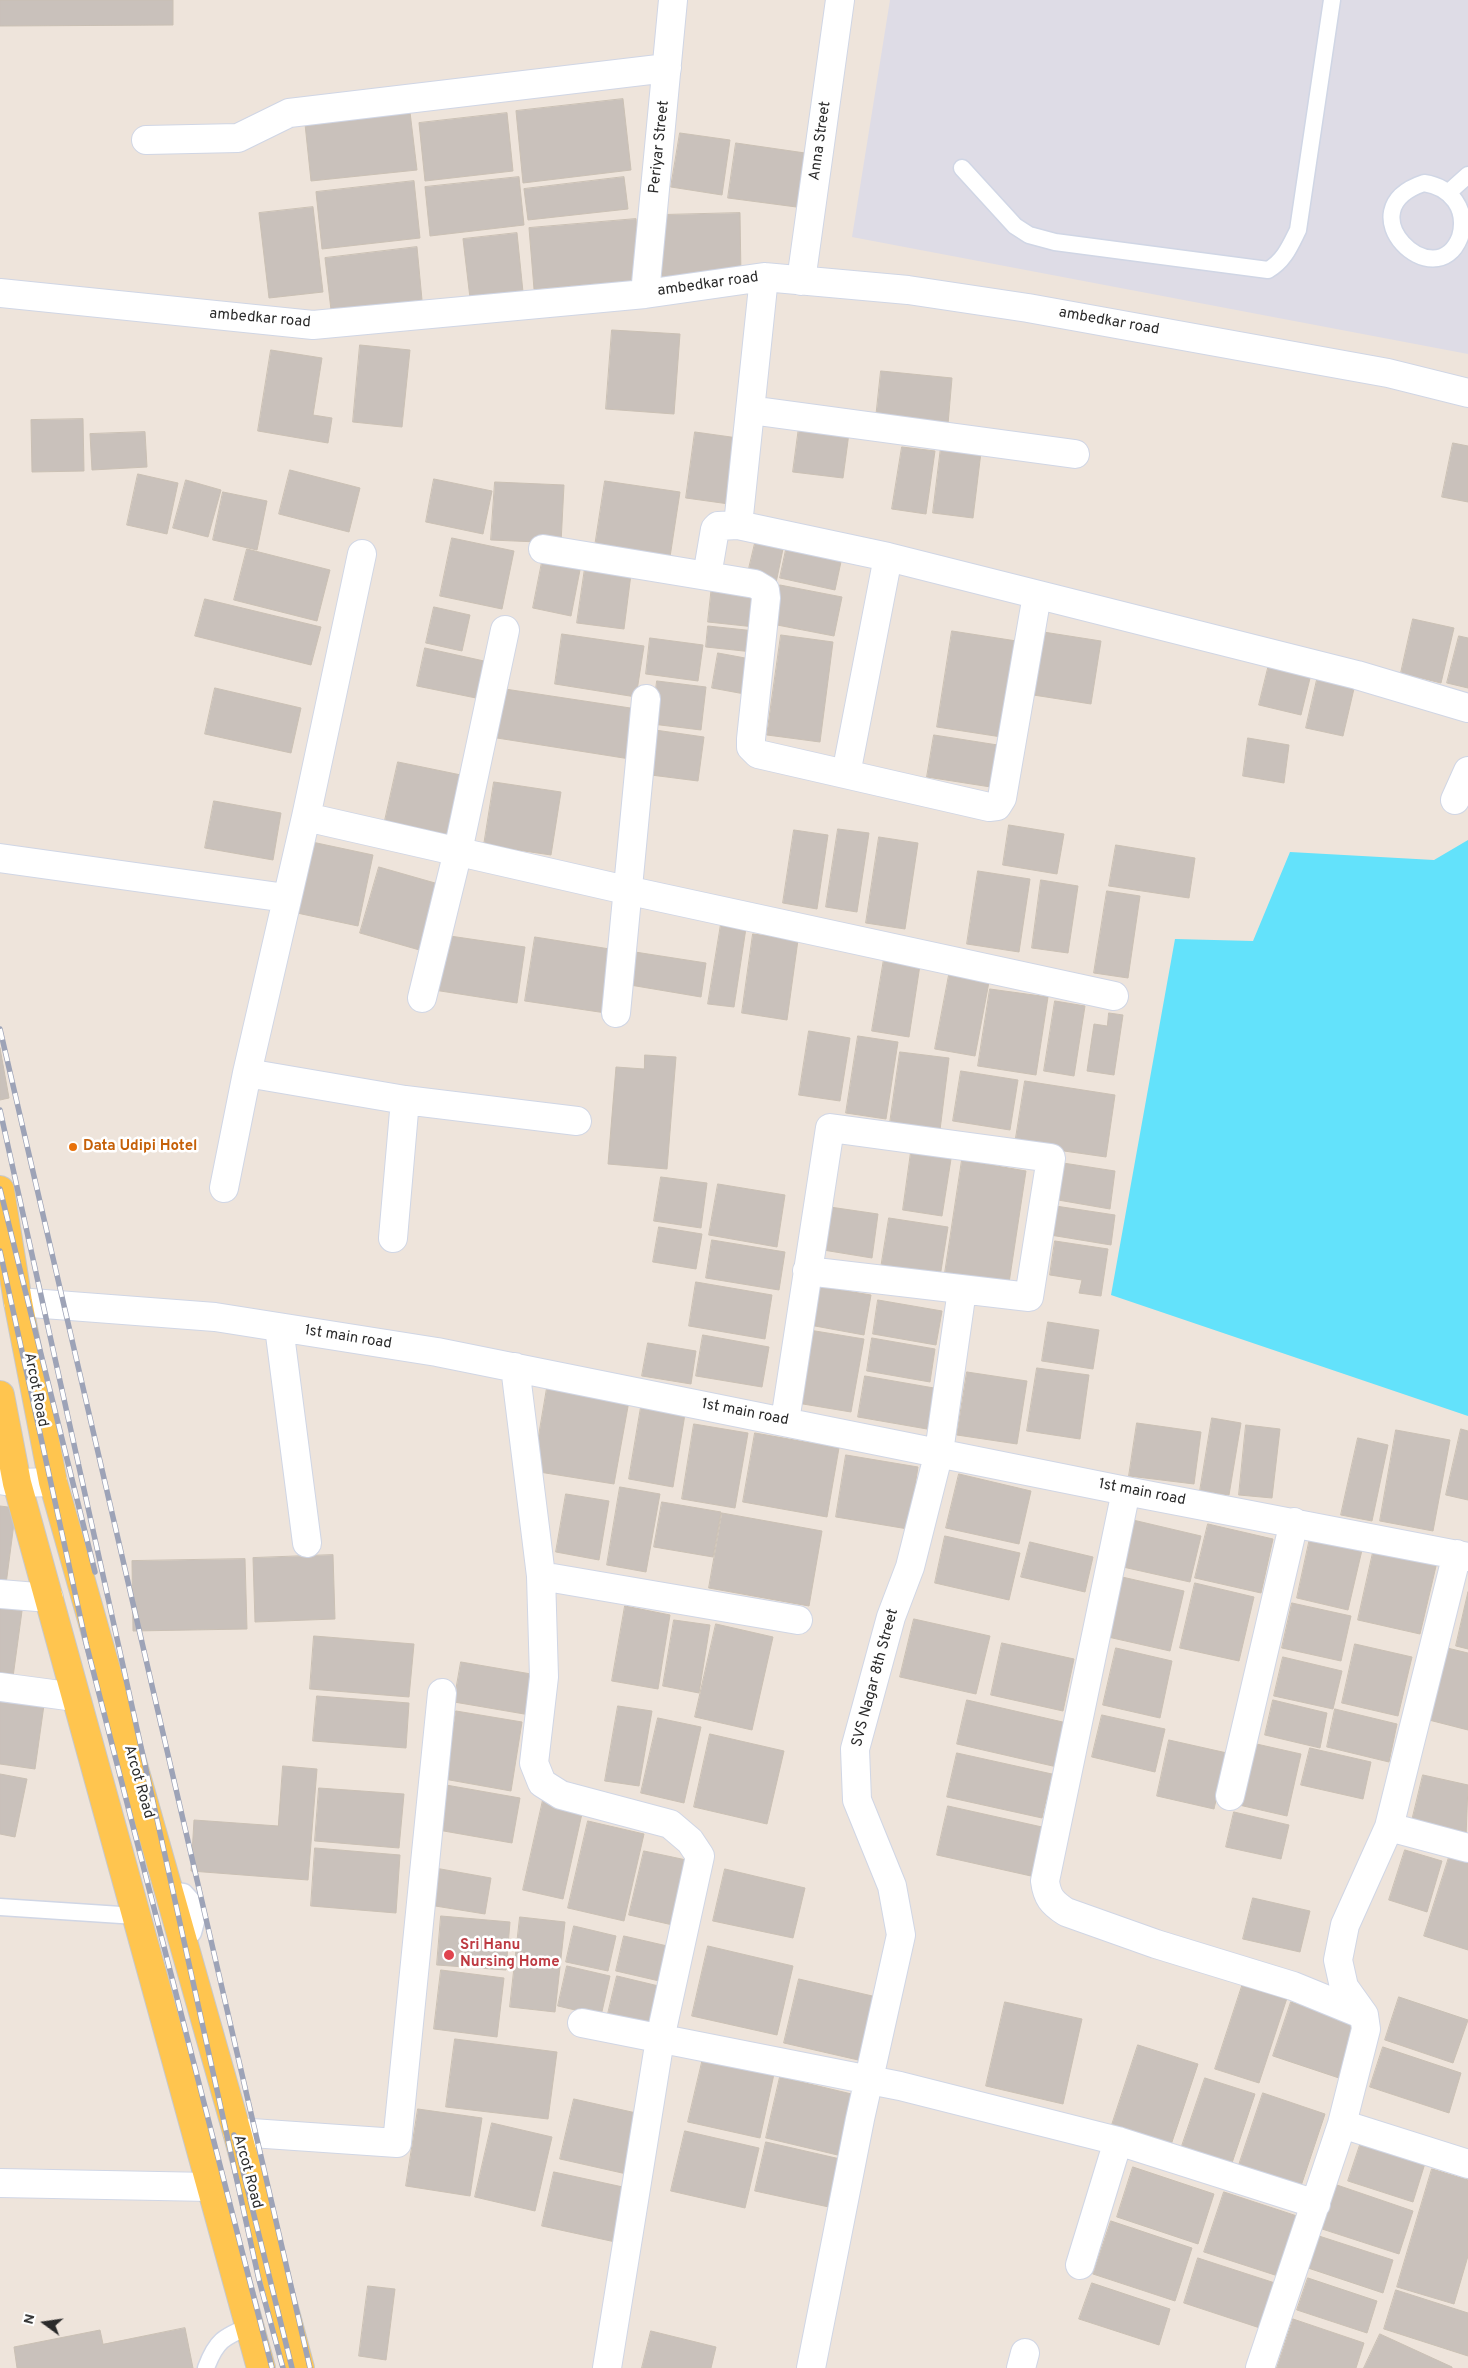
<!DOCTYPE html>
<style>
body{margin:0}
#map{position:relative;width:1468px;height:2368px;overflow:hidden;background:#eee4db;font-family:Overpass,sans-serif}
canvas{display:block}
.north{position:absolute;left:20px;top:2298px;width:50px;height:50px;-webkit-text-stroke:4px #fff;paint-order:stroke;rotate:284deg;font-size:14px;font-weight:700;line-height:20px;text-align:center;color:#2b2b2b}
.north::after{content:'';display:block;margin:auto;width:18px;height:22px;background:#2b2b2b;clip-path:polygon(50% 0,100% 100%,50% 72%,0 100%)}
</style>
<div id="map">
<canvas width="1468" height="2368"></canvas>
<div class="north">N</div>
</div>
<script>
const ctx = document.querySelector('canvas').getContext('2d');
ctx.lineJoin = 'round';
function paint(path, color) {
  ctx.fillStyle = color;
  ctx.fill(path, 'evenodd');
}
function strokePath(path, color, width, dash) {
  ctx.strokeStyle = color;
  ctx.lineWidth = width;
  ctx.lineCap = dash ? 'butt' : 'round';
  ctx.setLineDash(dash || []);
  ctx.stroke(path);
}
function drawText(font, color, halo, rows, align = 'center') {
  ctx.font = font + ' Overpass,sans-serif';
  ctx.lineWidth = 5;
  ctx.setLineDash([]);
  ctx.textBaseline = 'middle';
  ctx.strokeStyle = halo;
  ctx.fillStyle = color;
  for (const [text, x, y, turn = 0] of rows) {
    ctx.save();
    ctx.translate(x, y);
    ctx.rotate((+turn || 0) * Math.PI / 180);
    ctx.textAlign = isNaN(turn) ? turn : align;
    if (halo) ctx.strokeText(text, 0, 0);
    ctx.fillText(text, 0, 0);
    ctx.restore();
  }
}
const industrial = new Path2D(`
 M 890,0 L 1468,0 L 1468,354 L 852,237 Z`);
const water = new Path2D(`
 M 1468,840 L 1468,1416 L 1111,1295 L 1175,939 L 1253,941 L 1290,852 L 1434,860 Z`);
const building = new Path2D(`
 M 0,0 L 173,0 L 173,25 L 0,26 Z
 M 623,99 L 631,170 L 523,183 L 516,111 Z
 M 410,112 L 417,170 L 311,181 L 305,124 Z
 M 507,113 L 513,171 L 425,181 L 419,123 Z
 M 680,133 L 730,140 L 722,195 L 671,187 Z
 M 736,143 L 812,154 L 804,208 L 728,198 Z
 M 519,177 L 524,225 L 430,236 L 425,187 Z
 M 624,177 L 628,209 L 528,220 L 524,189 Z
 M 414,181 L 420,238 L 322,249 L 316,192 Z
 M 313,207 L 323,292 L 269,298 L 259,213 Z
 M 740,213 L 741,277 L 662,279 L 661,215 Z
 M 636,219 L 641,280 L 534,289 L 529,228 Z
 M 517,233 L 523,292 L 470,298 L 463,239 Z
 M 417,247 L 422,300 L 331,310 L 325,258 Z
 M 612,330 L 680,334 L 674,414 L 606,409 Z
 M 360,345 L 410,350 L 402,427 L 353,422 Z
 M 271,350 L 322,358 L 313,415 L 332,418 L 328,443 L 258,431 Z
 M 881,371 L 952,378 L 948,424 L 876,418 Z
 M 83,419 L 84,471 L 32,472 L 31,420 Z
 M 799,427 L 849,433 L 843,478 L 793,472 Z
 M 145,432 L 147,467 L 92,470 L 90,434 Z
 M 695,432 L 738,438 L 729,504 L 686,498 Z
 M 1453,443 L 1468,446 L 1468,502 L 1442,497 Z
 M 902,447 L 935,451 L 926,514 L 892,509 Z
 M 941,447 L 981,452 L 973,518 L 933,513 Z
 M 290,470 L 360,488 L 349,532 L 279,514 Z
 M 138,474 L 178,483 L 167,534 L 127,525 Z
 M 434,479 L 492,491 L 483,534 L 426,522 Z
 M 186,480 L 221,490 L 208,537 L 173,528 Z
 M 605,481 L 680,492 L 670,557 L 595,546 Z
 M 495,482 L 564,485 L 561,543 L 491,540 Z
 M 223,492 L 267,501 L 257,550 L 213,540 Z
 M 452,538 L 514,551 L 502,609 L 440,596 Z
 M 756,539 L 784,544 L 776,583 L 747,577 Z
 M 787,545 L 842,557 L 835,590 L 780,578 Z
 M 247,549 L 330,570 L 317,621 L 234,600 Z
 M 543,557 L 581,565 L 571,616 L 533,608 Z
 M 585,568 L 631,574 L 624,629 L 577,623 Z
 M 712,585 L 759,590 L 755,627 L 708,622 Z
 M 780,585 L 842,597 L 834,636 L 772,624 Z
 M 205,599 L 321,627 L 311,665 L 195,636 Z
 M 434,607 L 470,615 L 462,651 L 426,643 Z
 M 1413,619 L 1454,628 L 1441,683 L 1401,673 Z
 M 708,626 L 755,631 L 753,652 L 706,647 Z
 M 952,631 L 1023,642 L 1008,738 L 937,727 Z
 M 1037,631 L 1101,641 L 1091,704 L 1027,694 Z
 M 562,634 L 644,646 L 636,697 L 555,684 Z
 M 781,635 L 833,642 L 820,742 L 767,735 Z
 M 1459,636 L 1468,638 L 1468,688 L 1447,683 Z
 M 650,638 L 703,645 L 698,681 L 646,674 Z
 M 425,648 L 484,661 L 476,698 L 417,686 Z
 M 718,653 L 756,660 L 750,695 L 712,688 Z
 M 1271,656 L 1313,666 L 1301,715 L 1259,705 Z
 M 1319,671 L 1356,680 L 1343,736 L 1306,728 Z
 M 657,681 L 706,687 L 701,730 L 652,724 Z
 M 215,688 L 301,708 L 291,753 L 205,734 Z
 M 505,689 L 637,709 L 630,759 L 497,738 Z
 M 648,729 L 704,737 L 698,781 L 643,774 Z
 M 934,735 L 1004,746 L 997,788 L 927,777 Z
 M 1248,738 L 1289,745 L 1284,783 L 1243,776 Z
 M 398,762 L 461,775 L 447,839 L 384,825 Z
 M 494,782 L 561,792 L 551,855 L 484,845 Z
 M 214,801 L 281,813 L 273,860 L 205,848 Z
 M 1009,825 L 1064,834 L 1057,874 L 1003,865 Z
 M 838,829 L 869,833 L 857,912 L 826,907 Z
 M 794,830 L 828,835 L 817,909 L 783,903 Z
 M 879,837 L 918,843 L 905,929 L 866,923 Z
 M 312,842 L 373,855 L 358,926 L 297,913 Z
 M 1116,845 L 1195,858 L 1189,898 L 1109,886 Z
 M 379,867 L 442,885 L 423,951 L 360,933 Z
 M 978,871 L 1030,879 L 1019,952 L 967,944 Z
 M 1041,880 L 1078,886 L 1068,953 L 1032,948 Z
 M 1107,891 L 1140,896 L 1128,978 L 1094,973 Z
 M 721,924 L 746,928 L 734,1007 L 708,1004 Z
 M 753,934 L 798,940 L 787,1020 L 742,1013 Z
 M 443,935 L 525,947 L 517,1003 L 434,990 Z
 M 535,937 L 616,950 L 606,1013 L 525,1001 Z
 M 635,952 L 706,963 L 701,997 L 630,985 Z
 M 884,959 L 920,965 L 909,1037 L 872,1031 Z
 M 949,975 L 989,982 L 975,1056 L 935,1049 Z
 M 990,989 L 1048,997 L 1036,1075 L 978,1066 Z
 M 1055,1001 L 1085,1006 L 1074,1076 L 1044,1071 Z
 M 1109,1013 L 1123,1015 L 1114,1075 L 1087,1071 L 1094,1024 L 1107,1026 Z
 M 809,1031 L 850,1038 L 840,1101 L 799,1095 Z
 M 858,1036 L 898,1042 L 886,1119 L 846,1113 Z
 M 0,1048 L 9,1098 L 0,1100 Z
 M 900,1052 L 949,1058 L 940,1130 L 890,1123 Z
 M 645,1055 L 676,1057 L 667,1169 L 608,1164 L 616,1067 L 644,1069 Z
 M 961,1071 L 1018,1080 L 1010,1130 L 953,1121 Z
 M 1025,1081 L 1115,1095 L 1106,1157 L 1015,1144 Z
 M 911,1152 L 951,1159 L 942,1216 L 903,1210 Z
 M 962,1160 L 1026,1171 L 1009,1283 L 945,1273 Z
 M 1063,1163 L 1115,1171 L 1110,1209 L 1058,1200 Z
 M 661,1177 L 707,1183 L 701,1228 L 654,1221 Z
 M 718,1184 L 785,1195 L 777,1247 L 709,1235 Z
 M 1049,1205 L 1115,1215 L 1111,1245 L 1044,1234 Z
 M 823,1206 L 878,1214 L 872,1258 L 817,1249 Z
 M 889,1218 L 948,1227 L 940,1277 L 881,1268 Z
 M 659,1227 L 702,1234 L 696,1269 L 653,1262 Z
 M 712,1240 L 785,1252 L 779,1290 L 706,1278 Z
 M 1055,1241 L 1108,1249 L 1101,1296 L 1079,1293 L 1082,1280 L 1050,1275 Z
 M 696,1282 L 772,1295 L 765,1339 L 689,1326 Z
 M 811,1285 L 871,1295 L 864,1335 L 804,1324 Z
 M 878,1300 L 942,1311 L 936,1345 L 873,1334 Z
 M 1048,1322 L 1099,1330 L 1093,1369 L 1042,1361 Z
 M 809,1330 L 864,1339 L 851,1412 L 797,1403 Z
 M 703,1335 L 769,1347 L 762,1387 L 696,1376 Z
 M 872,1338 L 935,1349 L 930,1382 L 867,1371 Z
 M 648,1343 L 696,1351 L 691,1384 L 642,1376 Z
 M 1037,1368 L 1089,1375 L 1080,1439 L 1027,1431 Z
 M 967,1372 L 1027,1381 L 1017,1444 L 957,1435 Z
 M 865,1376 L 934,1388 L 927,1429 L 858,1417 Z
 M 547,1388 L 629,1401 L 614,1484 L 533,1471 Z
 M 642,1401 L 686,1408 L 673,1487 L 629,1479 Z
 M 1212,1418 L 1241,1423 L 1229,1495 L 1200,1491 Z
 M 1137,1423 L 1201,1432 L 1194,1484 L 1129,1476 Z
 M 694,1424 L 748,1433 L 735,1508 L 682,1499 Z
 M 1246,1425 L 1280,1429 L 1272,1498 L 1239,1495 Z
 M 1461,1429 L 1468,1431 L 1468,1500 L 1446,1495 Z
 M 1396,1430 L 1450,1440 L 1433,1531 L 1380,1521 Z
 M 755,1433 L 839,1448 L 827,1517 L 743,1502 Z
 M 1358,1438 L 1388,1445 L 1372,1521 L 1341,1515 Z
 M 846,1455 L 918,1467 L 908,1529 L 836,1517 Z
 M 959,1474 L 1031,1491 L 1019,1544 L 946,1528 Z
 M 620,1487 L 660,1494 L 646,1572 L 607,1565 Z
 M 566,1494 L 609,1501 L 599,1560 L 556,1552 Z
 M 662,1502 L 721,1512 L 713,1557 L 654,1547 Z
 M 0,1506 L 16,1508 L 5,1592 L 0,1591 Z
 M 722,1513 L 822,1531 L 809,1606 L 709,1588 Z
 M 1133,1520 L 1201,1536 L 1190,1582 L 1123,1567 Z
 M 1208,1524 L 1273,1539 L 1261,1593 L 1195,1578 Z
 M 945,1536 L 1020,1553 L 1009,1600 L 935,1583 Z
 M 1310,1538 L 1362,1550 L 1348,1610 L 1297,1598 Z
 M 1030,1542 L 1093,1557 L 1085,1592 L 1021,1577 Z
 M 1374,1548 L 1437,1562 L 1420,1634 L 1358,1620 Z
 M 333,1555 L 335,1619 L 255,1622 L 253,1558 Z
 M 245,1559 L 247,1629 L 133,1631 L 132,1561 Z
 M 1122,1577 L 1184,1591 L 1170,1651 L 1108,1637 Z
 M 1195,1583 L 1254,1597 L 1239,1661 L 1180,1648 Z
 M 1468,1592 L 1468,1649 L 1456,1646 Z
 M 1292,1603 L 1351,1616 L 1341,1661 L 1282,1648 Z
 M 625,1606 L 670,1615 L 658,1689 L 612,1681 Z
 M 0,1607 L 22,1611 L 13,1677 L 0,1675 Z
 M 914,1619 L 990,1636 L 976,1694 L 900,1677 Z
 M 674,1620 L 710,1625 L 699,1693 L 663,1686 Z
 M 716,1624 L 773,1637 L 752,1730 L 695,1717 Z
 M 314,1636 L 414,1644 L 409,1697 L 310,1689 Z
 M 1002,1643 L 1074,1659 L 1063,1711 L 991,1695 Z
 M 1355,1644 L 1412,1657 L 1398,1716 L 1342,1703 Z
 M 1443,1647 L 1468,1653 L 1468,1730 L 1425,1719 Z
 M 1116,1648 L 1172,1661 L 1160,1718 L 1103,1705 Z
 M 1283,1657 L 1342,1671 L 1333,1709 L 1274,1696 Z
 M 461,1662 L 537,1675 L 530,1715 L 454,1702 Z
 M 317,1696 L 409,1703 L 406,1748 L 313,1741 Z
 M 0,1699 L 44,1705 L 35,1769 L 0,1764 Z
 M 967,1700 L 1067,1723 L 1057,1767 L 957,1744 Z
 M 1273,1700 L 1327,1713 L 1320,1748 L 1265,1735 Z
 M 618,1706 L 652,1711 L 639,1786 L 605,1781 Z
 M 1335,1709 L 1397,1724 L 1389,1762 L 1327,1747 Z
 M 456,1711 L 522,1722 L 511,1791 L 444,1779 Z
 M 1102,1715 L 1165,1729 L 1155,1772 L 1092,1757 Z
 M 658,1718 L 701,1727 L 684,1803 L 641,1793 Z
 M 710,1734 L 784,1751 L 767,1824 L 694,1807 Z
 M 1169,1740 L 1227,1753 L 1214,1809 L 1157,1796 Z
 M 1252,1743 L 1301,1754 L 1287,1816 L 1239,1805 Z
 M 1310,1748 L 1371,1762 L 1363,1799 L 1301,1785 Z
 M 957,1753 L 1052,1774 L 1042,1818 L 947,1797 Z
 M 283,1766 L 317,1769 L 308,1880 L 191,1871 L 194,1820 L 278,1826 Z
 M 0,1774 L 27,1779 L 15,1837 L 0,1834 Z
 M 1423,1775 L 1468,1785 L 1466,1837 L 1411,1825 Z
 M 446,1785 L 520,1798 L 512,1843 L 438,1830 Z
 M 319,1788 L 404,1794 L 399,1848 L 315,1841 Z
 M 543,1800 L 583,1809 L 563,1899 L 523,1890 Z
 M 948,1806 L 1042,1827 L 1031,1876 L 937,1855 Z
 M 1234,1812 L 1289,1825 L 1281,1859 L 1226,1847 Z
 M 588,1821 L 644,1834 L 624,1921 L 568,1908 Z
 M 315,1848 L 400,1855 L 396,1913 L 311,1906 Z
 M 1405,1850 L 1442,1861 L 1427,1912 L 1389,1900 Z
 M 644,1851 L 691,1861 L 677,1926 L 629,1915 Z
 M 1451,1851 L 1468,1856 L 1468,1950 L 1424,1936 Z
 M 435,1868 L 491,1878 L 485,1914 L 429,1905 Z
 M 725,1869 L 805,1888 L 793,1938 L 713,1921 Z
 M 1253,1898 L 1310,1911 L 1300,1952 L 1243,1939 Z
 M 441,1916 L 510,1922 L 506,1970 L 437,1965 Z
 M 520,1917 L 565,1922 L 555,2012 L 510,2007 Z
 M 574,1926 L 616,1936 L 608,1971 L 566,1962 Z
 M 624,1936 L 676,1948 L 668,1983 L 616,1971 Z
 M 708,1946 L 793,1966 L 777,2035 L 692,2016 Z
 M 567,1966 L 610,1976 L 601,2016 L 558,2006 Z
 M 441,1970 L 504,1978 L 497,2037 L 434,2029 Z
 M 617,1976 L 667,1988 L 658,2029 L 607,2018 Z
 M 799,1979 L 881,1998 L 867,2062 L 784,2043 Z
 M 1244,1980 L 1288,1995 L 1259,2083 L 1215,2069 Z
 M 1399,1997 L 1468,2020 L 1453,2063 L 1385,2040 Z
 M 1005,2002 L 1082,2019 L 1063,2104 L 986,2086 Z
 M 1291,2002 L 1357,2024 L 1339,2078 L 1273,2056 Z
 M 455,2039 L 557,2052 L 548,2119 L 446,2107 Z
 M 1138,2045 L 1198,2064 L 1170,2148 L 1111,2128 Z
 M 1383,2047 L 1461,2073 L 1449,2113 L 1370,2087 Z
 M 703,2058 L 774,2074 L 760,2138 L 688,2122 Z
 M 780,2077 L 860,2096 L 846,2157 L 766,2138 Z
 M 1205,2078 L 1255,2094 L 1232,2163 L 1182,2146 Z
 M 1263,2093 L 1325,2114 L 1300,2189 L 1238,2168 Z
 M 574,2099 L 645,2115 L 631,2175 L 560,2159 Z
 M 418,2109 L 482,2118 L 470,2196 L 406,2186 Z
 M 492,2123 L 552,2137 L 535,2211 L 475,2197 Z
 M 685,2131 L 759,2148 L 745,2208 L 671,2191 Z
 M 1362,2139 L 1426,2160 L 1413,2202 L 1348,2181 Z
 M 766,2142 L 849,2161 L 838,2209 L 755,2191 Z
 M 1133,2167 L 1214,2194 L 1198,2244 L 1117,2217 Z
 M 1432,2169 L 1468,2180 L 1468,2256 L 1454,2304 L 1397,2287 Z
 M 554,2172 L 632,2189 L 620,2243 L 542,2226 Z
 M 1334,2184 L 1413,2211 L 1399,2254 L 1319,2228 Z
 M 1224,2192 L 1297,2216 L 1278,2276 L 1204,2252 Z
 M 1111,2221 L 1192,2248 L 1175,2301 L 1093,2274 Z
 M 1319,2236 L 1393,2260 L 1383,2293 L 1308,2268 Z
 M 1198,2258 L 1278,2284 L 1263,2329 L 1184,2303 Z
 M 1308,2278 L 1377,2301 L 1367,2333 L 1297,2310 Z
 M 1092,2283 L 1170,2309 L 1159,2345 L 1079,2319 Z
 M 368,2286 L 395,2289 L 386,2360 L 359,2356 Z
 M 1396,2290 L 1468,2313 L 1468,2356 L 1384,2329 Z
 M 1293,2319 L 1364,2343 L 1356,2368 L 1277,2368 Z
 M 185,2328 L 193,2368 L 17,2368 L 14,2347 L 100,2330 L 103,2344 Z
 M 651,2331 L 716,2347 L 711,2368 L 642,2368 Z
 M 1380,2334 L 1452,2367 L 1452,2368 L 1364,2368 Z`);
const service = new Path2D(`
 M 962,168 L 1015,226 L 1029,235 L 1055,242 L 1268,270 C 1284,261 1290,246 1298,230 L 1332,0
 M 1424,183 C 1451,187 1468,209 1460,237 C 1436,299 1343,210 1424,183 Z
 M 1449,192 L 1468,175
 M 168,1889 L 184,1892 L 195,1904 L 196,1922 L 193,1933 L 183,1942
 M 0,1907 L 136,1916
 M 206,2368 C 216,2341 223,2337 250,2326`);
const minor = new Path2D(`
 M 146,140 L 238,138 L 289,113 L 667,68
 M 801,281 L 840,0
 M 0,293 L 313,325 L 645,294 L 764,277 L 908,290 L 1028,308 L 1388,373 L 1468,393
 M 645,294 L 673,0
 M 750,410 L 1075,454
 M 738,525 L 764,277
 M 543,549 L 707,576
 M 1037,595 L 1002,798 L 997,806 L 989,807 L 758,754 L 751,747 L 751,739 L 766,598 L 765,590 L 755,584 L 707,576 L 715,529 L 718,526 L 738,525 L 888,557 L 1357,675 L 1468,708
 M 846,774 L 888,557
 M 1455,800 L 1468,771
 M 306,817 L 626,890 L 1114,996
 M 0,858 L 286,898
 M 422,998 L 458,851 L 505,630
 M 616,1013 L 646,699
 M 247,1073 L 405,1100 L 577,1121
 M 224,1188 L 247,1073 L 306,817 L 362,554
 M 393,1238 L 405,1100
 M 18,1302 L 215,1317 L 437,1352 L 1126,1491 L 1468,1557
 M 279,1327 L 307,1543
 M 515,1367 L 541,1576 L 544,1677 L 534,1763 L 542,1783 L 561,1795 L 670,1824 L 690,1841 L 700,1856 L 660,2039 L 607,2368
 M 785,1421 L 830,1128 L 1051,1158 L 1029,1297 L 807,1271
 M 1126,1491 L 1045,1881 C 1047,1897 1052,1903 1066,1912 L 1156,1944 L 1293,1986 L 1364,2015
 M 541,1576 L 798,1620
 M 0,1594 L 49,1598
 M 0,1687 L 75,1697
 M 1230,1796 L 1294,1522
 M 1389,1827 L 1468,1848
 M 582,2023 L 900,2086 L 1118,2141 L 1316,2204
 M 1342,2124 L 1468,2164
 M 237,2132 L 397,2143 L 442,1693
 M 0,2183 L 211,2187
 M 1080,2265 L 1118,2141
 M 811,2368 L 860,2119 L 901,1935 L 892,1886 L 857,1800 L 855,1749 L 891,1617 L 910,1567 L 939,1452 L 962,1290
 M 1021,2368 L 1025,2353
 M 1260,2368 L 1342,2124 L 1366,2029 L 1364,2015 L 1344,1987 L 1338,1960 L 1345,1925 L 1389,1827 L 1457,1554`);
const tertiary = new Path2D(`
 M 0,1480 L 17,1483 L 53,1482`);
const primary = new Path2D(`
 M 0,1190 L 18,1302 L 53,1482 L 237,2132 L 300,2368
 M 0,1395 L 17,1483 L 261,2368`);
const rail = new Path2D(`
 M 0,1029 L 310,2368
 M 0,1110 L 259,2280 L 283,2368
 M 0,1189 L 95,1572
 M 0,1251 L 86,1643 L 272,2368
 M 234,2135 L 292,2368`);
const markers = [
 [73,1147,5,"#e8710a"],
 [449,1955,6,"#e0444e"]
];
const streetNames = [
 ["Anna Street",821,141,-82],
 ["Periyar Street",660,147,-84],
 ["ambedkar road",708,285,-8],
 ["ambedkar road",260,319,5],
 ["ambedkar road",1109,322,10],
 ["1st main road",348,1338,9],
 ["Arcot Road",35,1390,79],
 ["1st main road",745,1413,11],
 ["1st main road",1142,1493,11],
 ["SVS Nagar 8th Street",876,1678,-75],
 ["Arcot Road",138,1782,74],
 ["Arcot Road",247,2172,75]
];
const foodNames = [
 ["Data Udipi Hotel",83,1147]
];
const healthNames = [
 ["Sri Hanu",460,1946],
 ["Nursing Home",460,1963]
];
paint(industrial, '#dedce6');
paint(water, '#63e2fb');
paint(building, '#c9c1bb');
strokePath(building, '#cac0b4', 1);
strokePath(service, '#d0d6e5', 19);
strokePath(minor, '#d0d6e5', 30);
strokePath(tertiary, '#d0d6e5', 30);
strokePath(primary, '#c8c8c8', 30);
strokePath(service, '#fff', 16);
strokePath(minor, '#fff', 28);
strokePath(tertiary, '#fff', 28);
strokePath(primary, '#ffc54f', 28);
strokePath(rail, '#9da3b7', 5.5);
strokePath(rail, '#fff', 4, [11]);
for (const [x, y, r, color] of markers) {
  const dot = new Path2D();
  dot.arc(x, y, r, 0, 2 * Math.PI);
  ctx.fillStyle = color;
  ctx.fill(dot);
  strokePath(dot, '#fff', 2);
}
drawText('15px', '#2b2b2b', '#fff', streetNames);
drawText('bold 15px', '#c56008', '#fff', foodNames, 'left');
drawText('bold 15px', '#be3a42', '#fff', healthNames, 'left');
</script>
